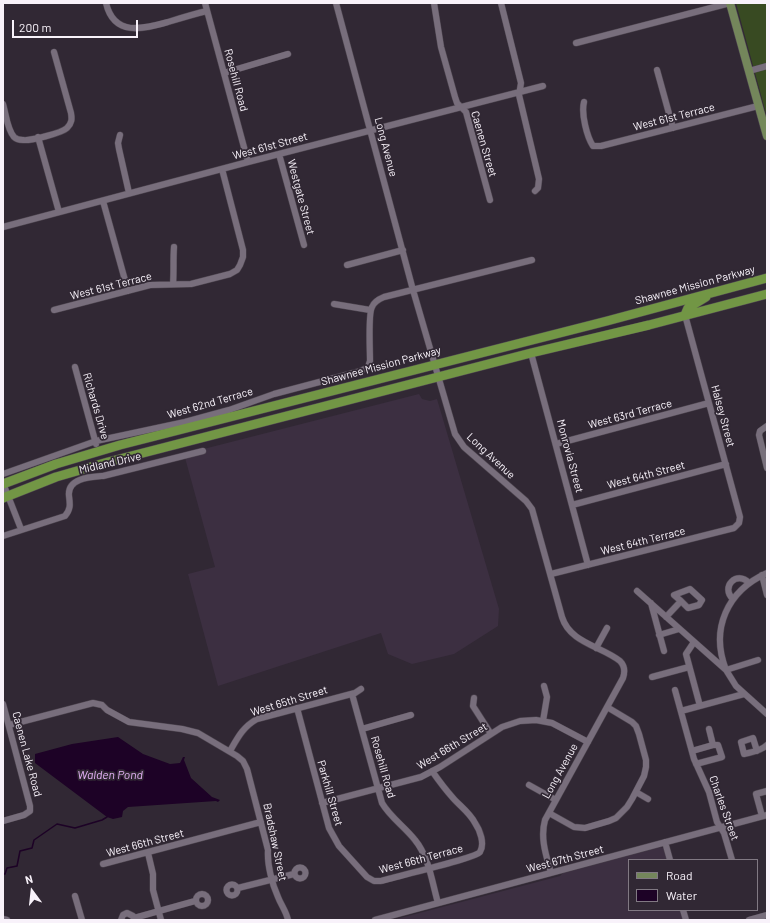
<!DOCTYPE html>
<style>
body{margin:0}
#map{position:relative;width:770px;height:923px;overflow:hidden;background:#312834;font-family:Barlow,sans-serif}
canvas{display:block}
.frame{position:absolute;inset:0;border:4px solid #f8f2fa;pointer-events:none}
.legend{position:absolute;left:628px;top:859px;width:130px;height:52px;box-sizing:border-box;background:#312834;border:1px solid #817983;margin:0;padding:5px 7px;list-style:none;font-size:12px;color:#f8f2fa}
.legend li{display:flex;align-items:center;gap:8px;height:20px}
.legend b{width:20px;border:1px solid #817983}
.north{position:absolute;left:12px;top:871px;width:40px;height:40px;-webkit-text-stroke:3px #312834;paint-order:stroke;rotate:345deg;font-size:11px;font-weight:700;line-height:16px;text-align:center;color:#f8f2fa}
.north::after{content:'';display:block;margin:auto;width:14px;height:18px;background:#f8f2fa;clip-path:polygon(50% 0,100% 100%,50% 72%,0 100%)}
.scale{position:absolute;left:12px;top:20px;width:126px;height:18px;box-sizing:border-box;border:2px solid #f8f2fa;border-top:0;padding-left:5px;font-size:12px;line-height:14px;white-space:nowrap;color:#f8f2fa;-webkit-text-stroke:3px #312834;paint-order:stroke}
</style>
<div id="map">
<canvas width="770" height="923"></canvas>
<div class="frame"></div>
<ul class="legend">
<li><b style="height:5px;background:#74865b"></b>Road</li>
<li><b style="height:11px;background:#1d0226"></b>Water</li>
</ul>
<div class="north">N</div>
<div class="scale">200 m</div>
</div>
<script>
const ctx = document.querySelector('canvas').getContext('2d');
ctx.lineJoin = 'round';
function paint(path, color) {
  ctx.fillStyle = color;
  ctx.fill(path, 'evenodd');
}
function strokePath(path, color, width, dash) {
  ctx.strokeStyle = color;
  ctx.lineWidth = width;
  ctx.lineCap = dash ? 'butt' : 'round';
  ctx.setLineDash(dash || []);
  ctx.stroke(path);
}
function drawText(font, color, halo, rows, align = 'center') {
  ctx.font = font + ' Barlow,sans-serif';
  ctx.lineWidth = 3.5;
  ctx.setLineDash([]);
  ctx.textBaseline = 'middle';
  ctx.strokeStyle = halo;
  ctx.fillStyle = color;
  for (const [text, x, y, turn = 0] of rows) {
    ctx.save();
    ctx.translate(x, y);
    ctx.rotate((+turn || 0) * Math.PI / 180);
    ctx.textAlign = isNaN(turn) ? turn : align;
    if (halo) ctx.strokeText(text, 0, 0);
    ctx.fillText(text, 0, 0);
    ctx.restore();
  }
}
const built = new Path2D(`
 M 419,394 L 422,399 L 430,401 L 437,399 L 499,609 L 498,626 L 454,654 L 412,664 L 388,654 L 381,633 L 218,686 L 188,574 L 215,567 L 184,454 Z
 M 660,847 L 664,848 L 668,860 L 629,860 L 629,910 L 680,910 L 683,920 L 393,920 L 560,876 L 563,873 Z`);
const green = new Path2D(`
 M 736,3 L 767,3 L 767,117 Z`);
const water = new Path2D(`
 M 118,737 L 143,754 L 170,764 L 180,763 L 183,757 L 185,757 L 184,760 L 191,778 L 212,797 L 220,800 L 218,802 L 216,801 L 128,807 L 123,811 L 122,817 L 113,819 L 107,817 L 35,763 L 35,754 L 72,744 Z`);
const stream = new Path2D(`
 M 3,874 L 5,874 L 7,868 L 17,866 L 20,851 L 32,848 L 34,840 L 57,824 L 75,828 L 102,820 L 107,817`);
const minor = new Path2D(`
 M 106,3 C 114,37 143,29 168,22 C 181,18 194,14 207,11
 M 205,3 L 248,162
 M 336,3 L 413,290 L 455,434 L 464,447 L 526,501 L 532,509 L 562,617 C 570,643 601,646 620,661 C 625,666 625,672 623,678 L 545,820 C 540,838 546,855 551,873
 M 434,3 L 441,47 L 455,97 L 457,103 L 466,112 L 490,200
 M 501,3 L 521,83 L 519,95 L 539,179 L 538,188 L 535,191
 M 576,43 L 730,3
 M 657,70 L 673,128
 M 749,71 L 767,66
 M 224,73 L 288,54
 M 584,102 C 581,114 587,137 593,146 L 601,146 L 758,106
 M 3,104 C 6,114 7,129 14,137 C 16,139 19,140 23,140 C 30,141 62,133 67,128 C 72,123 72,119 71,113 L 54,52
 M 120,135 L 118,143 L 119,149 L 129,193
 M 38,137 L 59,212
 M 279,154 L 304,245
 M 103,201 L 128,291
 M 3,227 L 248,162 L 543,86
 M 347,265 L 403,250
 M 173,284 C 174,272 173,260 174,247
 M 334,304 L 370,310
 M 54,310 L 150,285 L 191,284 L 230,274 L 237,270 L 240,265 L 243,257 L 243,250 L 222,169
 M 531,353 L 588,565
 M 75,367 L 96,444
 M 767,426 L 760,431 L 759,435 L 767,468
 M 556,444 L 709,403
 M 3,474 L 96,441 L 185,422 L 229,410 L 274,394 L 361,371 L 368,367 L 370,361 C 370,350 368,314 372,307 C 374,302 379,299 384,297 L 532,260
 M 3,483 L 21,529
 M 572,505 L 726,464
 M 3,536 L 65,516 C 71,509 70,504 69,496 C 67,478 90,477 103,476 L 203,451
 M 551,574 L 730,529 L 734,528 L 739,523 L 740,517 L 685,315
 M 762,575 L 767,595
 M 637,591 L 726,670 L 736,686 L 767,714
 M 733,599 C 720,587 737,570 749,583
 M 651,603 L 664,651
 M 666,617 L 681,601 L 688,608 L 699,605 L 702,600 L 690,589 L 674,595 L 681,601
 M 659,635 L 679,629
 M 694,642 L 686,654 L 700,706
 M 596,648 L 607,628
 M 758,660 L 726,670 C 710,629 727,591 767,573
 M 652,677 L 689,667
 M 675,690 L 694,759 L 709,792 L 717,822 L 724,833 L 732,860
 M 352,694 L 382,803 C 390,817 405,827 415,840 C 429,857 432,882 438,903
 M 474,698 L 473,706 L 491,734
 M 3,704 L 30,806 L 30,811 L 24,815 L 3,821
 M 297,708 L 329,828 L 339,846 L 367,877 L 374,881 L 381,881 C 394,877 476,858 480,852 C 485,844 480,830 475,823 C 470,813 460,806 453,798 C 445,789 439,781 432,771
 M 681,711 L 744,694
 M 543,721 L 547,697 L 544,686
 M 9,725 L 93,703 L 102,705 L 107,710 L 129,722 L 182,729 L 198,733 L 237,756 L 243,761 L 247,769 L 268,850 C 267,864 272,884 278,897 C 281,905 286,911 288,920
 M 362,729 L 411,715
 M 230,751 C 238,737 243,727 257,719 L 355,693 L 361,689
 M 692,751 L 713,745 L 709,729
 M 757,751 L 753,738 L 741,742 L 744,754 C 752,752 761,751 767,745
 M 696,764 L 722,757 L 718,745 L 713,745
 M 529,785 L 556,800
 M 636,792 L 648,799
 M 322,803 L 421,777 L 440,767 L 502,727 L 520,721 L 536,720 L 552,723 L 588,742
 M 549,813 L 574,827 L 585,828 L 609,821 L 616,818 L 627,807 L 632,799 L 644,776 L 646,767 L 646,760 L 639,734 L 636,726 L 632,722 L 607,707
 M 762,816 L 756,794 L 767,791 L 767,792
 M 665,842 L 670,860
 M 148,853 L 153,874 L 153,890 L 161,920
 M 103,864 L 261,822
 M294.5 873a5.5 5.5 0 1 1 11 0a5.5 5.5 0 1 1-11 0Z
 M226.5 890a5.5 5.5 0 1 1 11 0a5.5 5.5 0 1 1-11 0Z
 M 238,888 L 294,874
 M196 900a6 6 0 1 1 12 0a6 6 0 1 1-12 0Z
 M 75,896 L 82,920
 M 683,910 L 686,920
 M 134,918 L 195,901
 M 3,919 L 7,920
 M 121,920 L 123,915 L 127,913 L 133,916 L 134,920
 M 375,920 L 767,815
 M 749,920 L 767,915`);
const major = new Path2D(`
 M 730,3 L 767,136`);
const highway = new Path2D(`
 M 685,315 L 688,308 L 706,297
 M 3,484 L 56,464 L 120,445 L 607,321 L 767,278
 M 3,498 L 56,477 L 108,462 L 531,353 L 649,325 L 767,294`);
const streetNames = [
 ["Rosehill Road",236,80,75],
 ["West 61st Terrace",674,117,-14],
 ["Caenen Street",484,144,74],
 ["West 61st Street",270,146,-15],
 ["Long Avenue",386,147,75],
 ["Westgate Street",301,197,75],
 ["Shawnee Mission Parkway",695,285,-15],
 ["West 61st Terrace",111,286,-14],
 ["Shawnee Mission Parkway",381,366,-15],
 ["West 62nd Terrace",210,403,-16],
 ["Richards Drive",96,406,74],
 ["West 63rd Terrace",630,414,-15],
 ["Halsey Street",723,416,75],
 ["Long Avenue",491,456,43],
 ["Monrovia Street",570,456,75],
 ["Midland Drive",110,463,-13],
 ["West 64th Street",646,475,-15],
 ["West 64th Terrace",643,541,-14],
 ["West 65th Street",289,701,-17],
 ["West 66th Street",452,746,-31],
 ["Caenen Lake Road",27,754,75],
 ["Rosehill Road",383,767,74],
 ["Long Avenue",560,771,-61],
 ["Parkhill Street",330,793,74],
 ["Charles Street",724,808,70],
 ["Bradshaw Street",275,842,78],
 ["West 66th Street",145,843,-15],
 ["West 66th Terrace",421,859,-15],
 ["West 67th Street",565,859,-15]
];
const waterNames = [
 ["Walden Pond",110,775]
];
paint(built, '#3c2f41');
paint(green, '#384a22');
paint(water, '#1d0226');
strokePath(stream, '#1d0226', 1.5);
strokePath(minor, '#4f4751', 7);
strokePath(major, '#4f4751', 9);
strokePath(highway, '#4f4751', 10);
strokePath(minor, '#786e7c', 6);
strokePath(major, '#74865b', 8);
strokePath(highway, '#729645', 9);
drawText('11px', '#f8f2fa', '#312834', streetNames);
drawText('italic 12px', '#e5b2f7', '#312834', waterNames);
</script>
